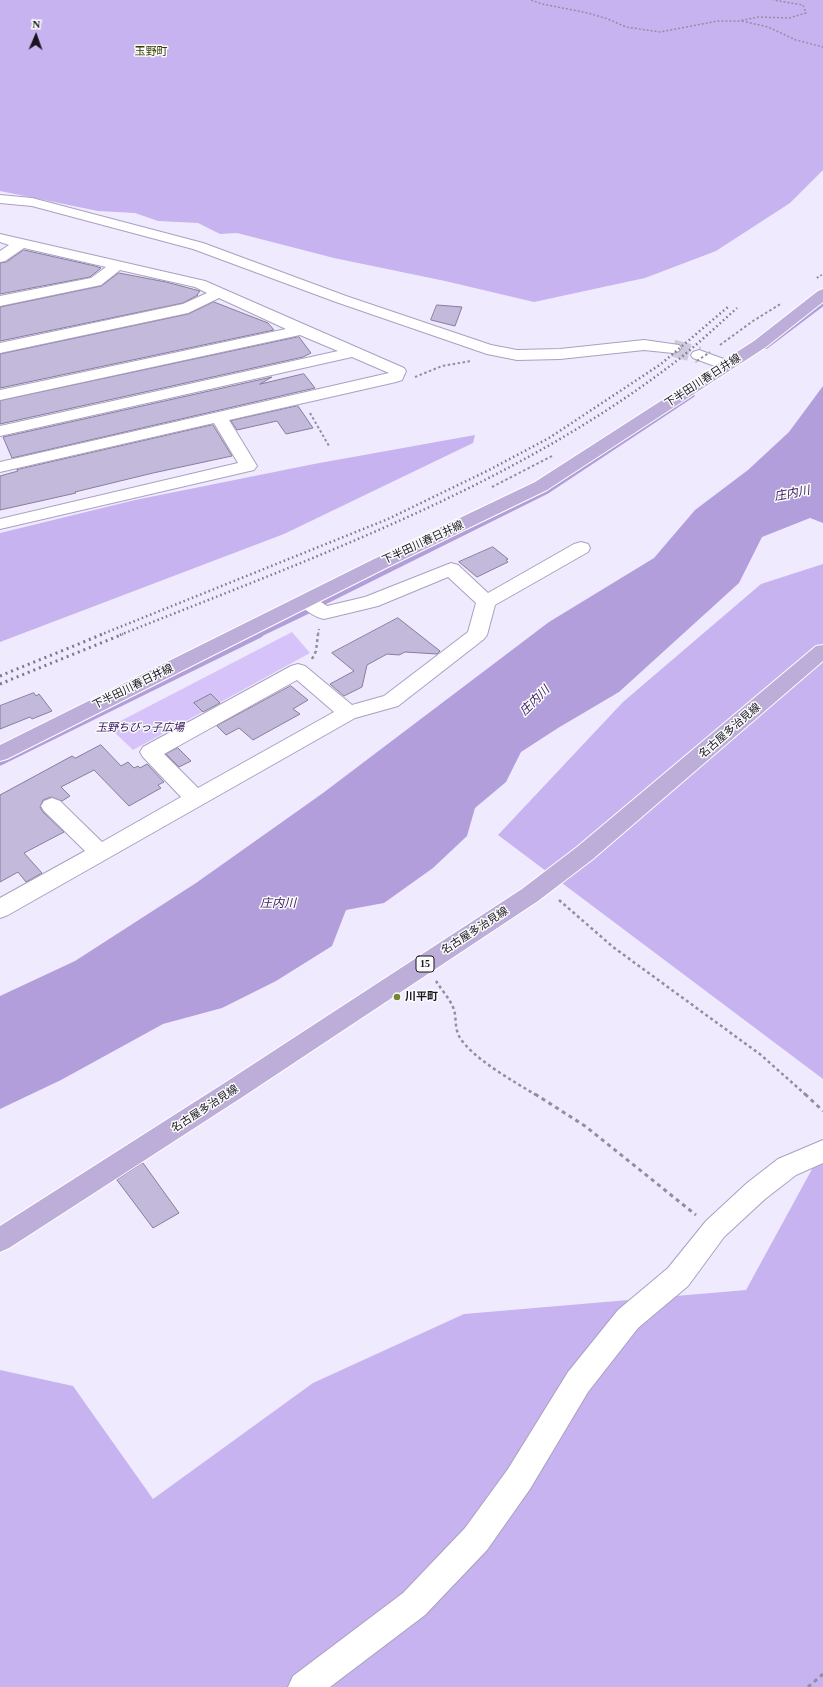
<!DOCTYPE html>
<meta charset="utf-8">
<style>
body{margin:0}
#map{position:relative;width:823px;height:1687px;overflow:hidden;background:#f0eaff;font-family:"Times New Roman",serif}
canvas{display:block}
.north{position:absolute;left:16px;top:16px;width:40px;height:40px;-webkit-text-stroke:3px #fbfbfb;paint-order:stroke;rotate:2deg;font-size:11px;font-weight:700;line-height:16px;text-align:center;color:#181520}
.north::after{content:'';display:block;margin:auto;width:14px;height:18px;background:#181520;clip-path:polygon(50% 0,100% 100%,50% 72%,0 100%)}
</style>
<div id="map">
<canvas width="823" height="1687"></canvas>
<div class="north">N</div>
</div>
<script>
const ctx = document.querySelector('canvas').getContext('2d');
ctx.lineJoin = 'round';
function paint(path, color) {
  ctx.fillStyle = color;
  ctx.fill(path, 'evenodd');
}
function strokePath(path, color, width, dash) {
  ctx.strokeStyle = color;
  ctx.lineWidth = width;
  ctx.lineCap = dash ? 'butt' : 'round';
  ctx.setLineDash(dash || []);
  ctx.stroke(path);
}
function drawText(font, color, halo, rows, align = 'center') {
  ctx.font = font + ' "Times New Roman","Noto Sans JP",serif';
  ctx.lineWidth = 3;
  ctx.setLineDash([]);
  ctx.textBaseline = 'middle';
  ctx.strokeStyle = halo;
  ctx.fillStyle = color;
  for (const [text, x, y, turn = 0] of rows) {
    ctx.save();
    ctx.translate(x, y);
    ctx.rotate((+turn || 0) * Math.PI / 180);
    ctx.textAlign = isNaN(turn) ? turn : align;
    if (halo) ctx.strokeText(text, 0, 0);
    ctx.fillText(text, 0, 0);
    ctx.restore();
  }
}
const green = new Path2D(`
 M 292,632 L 310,653 L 133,750 L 109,727 Z`);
const forest = new Path2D(`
 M 0,0 L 823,0 L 823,170 L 790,203 L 716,251 L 645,278 L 534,302 L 445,281 L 334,258 L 237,233 L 220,234 L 198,223 L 158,221 L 135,213 L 98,211 L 0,191 Z
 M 475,435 L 473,443 L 284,534 L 0,642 L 0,533 L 135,500 L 314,464 Z
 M 823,564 L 823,1079 L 498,835 L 623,702 L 761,584 Z
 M 823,1149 L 823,1687 L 0,1687 L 0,1370 L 73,1386 L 153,1499 L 313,1383 L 464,1314 L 746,1290 Z`);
const water = new Path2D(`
 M 823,386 L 823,523 L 810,518 L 762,537 L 739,583 L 619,692 L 558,728 L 521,752 L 506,782 L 475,808 L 467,836 L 433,868 L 384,903 L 346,910 L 332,946 L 276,981 L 222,1008 L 163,1024 L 61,1080 L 0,1109 L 0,996 L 75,961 L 196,883 L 323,793 L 549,622 L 654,558 L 695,510 L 748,470 L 789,432 Z`);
const streamFar1 = new Path2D(`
 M 766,346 L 823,303
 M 324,602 L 547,491 L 692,395
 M 258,635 L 308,611`);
const stream = new Path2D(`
 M 0,762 L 260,634`);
const building = new Path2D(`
 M 24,250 L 95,266 L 101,268 L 90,277 L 0,294 L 0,263 L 6,262 Z
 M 119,273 L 166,282 L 200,291 L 197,295 L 198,295 L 183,303 L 0,341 L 0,307 L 101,286 Z
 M 214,302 L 268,323 L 274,330 L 0,388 L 0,354 L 188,314 Z
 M 437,305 L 462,307 L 455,326 L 431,320 Z
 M 299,337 L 311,353 L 303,357 L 0,424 L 0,401 Z
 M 304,374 L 315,388 L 12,458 L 3,437 L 272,377 L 260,384 Z
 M 298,406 L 313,428 L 286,434 L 277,421 L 237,430 L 231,421 Z
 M 213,425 L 232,456 L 153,473 L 75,492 L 76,493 L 0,510 L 0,476 L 18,471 L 17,470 Z
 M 493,547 L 508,559 L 506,560 L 508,562 L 477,577 L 459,562 Z
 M 398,618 L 440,651 L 437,654 L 405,652 L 399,655 L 387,654 L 367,665 L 362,687 L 344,696 L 330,684 L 354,671 L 332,653 Z
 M 291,686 L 308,700 L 293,709 L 300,714 L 253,740 L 239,728 L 226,735 L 217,726 Z
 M 34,693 L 36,696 L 39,694 L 52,711 L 32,719 L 30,717 L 0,729 L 0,706 Z
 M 211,694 L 220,703 L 203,712 L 194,703 Z
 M 101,745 L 121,766 L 128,762 L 134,768 L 138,766 L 140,768 L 147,764 L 164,782 L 158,785 L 161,788 L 129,806 L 94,770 L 61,787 L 70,796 L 62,801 L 51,797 L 43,800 L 40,807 L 43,812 L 64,832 L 24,853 L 42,873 L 26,882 L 18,872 L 0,882 L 0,795 L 72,756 L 75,758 Z
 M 178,748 L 191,761 L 179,767 L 166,754 Z
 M 143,1163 L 179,1213 L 153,1228 L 117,1180 Z`);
const minorTunnel = new Path2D(`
 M 673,348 L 699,355`);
const pathFar3 = new Path2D(`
 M 531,0 L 542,4 L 588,13 L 608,19 L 626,27 L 660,32 L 718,21 L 739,21 L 758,17 L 789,18 L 806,13 L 803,5 L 773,0
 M 742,21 L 768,27 L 796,40 L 823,47
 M 817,278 L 823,274`);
const pathFar2 = new Path2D(`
 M 817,278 L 818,277
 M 720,345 L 753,321 L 782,303
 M 415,377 L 442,366 L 471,361
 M 310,413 L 329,446
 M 492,487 L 552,456
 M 318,635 L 319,629`);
const pathFar1 = new Path2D(`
 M 312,659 L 316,651 L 318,634
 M 559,900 L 613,947 L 761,1055 L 806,1095
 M 436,981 C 441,989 449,998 453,1007 C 457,1016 454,1026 459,1036 C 471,1058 515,1082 536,1095`);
const path = new Path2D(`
 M 535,1094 L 585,1126 L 696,1215
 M 805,1094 L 823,1111
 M 808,1687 L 823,1674`);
const minor = new Path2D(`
 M 0,195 L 32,198 L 203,243 L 346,296 L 491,345 L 517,350 L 560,349 L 644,340 L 679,345 L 681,348 L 679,351 L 673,353 L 644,350 L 560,359 L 517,360 L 487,354 L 336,302 L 193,249 L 32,206 L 0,203 Z
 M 0,234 L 205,281 L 404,368 L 406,371 L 402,380 L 396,382 L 229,420 L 257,466 L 254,470 L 0,529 L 0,519 L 238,463 L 214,423 L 0,472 L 0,462 L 389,373 L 352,357 L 0,436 L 0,426 L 338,351 L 300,335 L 0,400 L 0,390 L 286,329 L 219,298 L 188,313 L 0,353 L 0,343 L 183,304 L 207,293 L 195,287 L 120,270 L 101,285 L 0,306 L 0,296 L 91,278 L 106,267 L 24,248 L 5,261 L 0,262 L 0,251 L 9,245 L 0,242 Z
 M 699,350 L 732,362 L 734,365 L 732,368 L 726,370 L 720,368 L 693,358 L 691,355 L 693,352 Z
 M 581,542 L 588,544 L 590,548 L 588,552 L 495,605 L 487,635 L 484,639 L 398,706 L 355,718 L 8,915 L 0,918 L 0,898 L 85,851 L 44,811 L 41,806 L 44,801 L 52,798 L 60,801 L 102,842 L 181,797 L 143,757 L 140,752 L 143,747 L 291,666 L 298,664 L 305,666 L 352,705 L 384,696 L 468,632 L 476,603 L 448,577 L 378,606 L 324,619 C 314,617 303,609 297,601 L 300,597 C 312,594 318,600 327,606 L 365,597 L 451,563 L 458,565 L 488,593 L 574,544 ZM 297,680 L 334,712 L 198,788 L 164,754 Z
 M 823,1140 L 823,1163 L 796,1175 L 765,1199 L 724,1237 L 688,1286 L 638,1328 L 588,1392 L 530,1489 L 487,1550 L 425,1615 L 330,1687 L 288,1687 L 293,1676 L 403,1593 L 465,1528 L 508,1469 L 568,1372 L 618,1310 L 668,1268 L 706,1221 L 747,1183 L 778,1159 Z`);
const major = new Path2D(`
 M 823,289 L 823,302 L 766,347 L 547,490 L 388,567 L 7,759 L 0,761 L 0,745 L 374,559 L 535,482 L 754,341 L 818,291 Z
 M 823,645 L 823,661 L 593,859 L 538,901 L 244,1096 L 9,1248 L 0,1252 L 0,1226 L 226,1082 L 522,889 L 577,847 L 816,646 Z`);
const railFar1 = new Path2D(`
 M 100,635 L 388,519 L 489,470 L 549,438 L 661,364 L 729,306
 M 120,635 C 312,558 514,487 679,359 C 699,343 718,325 737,308`);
const rail = new Path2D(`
 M 0,676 L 103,634
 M 0,684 L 123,634`);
const pathBridge = new Path2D(`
 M 697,361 L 710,352`);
const markers = [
 [397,997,4,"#758534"]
];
const shields = [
 [425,964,18]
];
const shieldNames = [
 ["15",425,964]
];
const farQuarternames = [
 ["玉野町",151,52]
];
const streetNames = [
 ["下半田川春日井線",703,381,-33],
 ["下半田川春日井線",423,543,-25],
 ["下半田川春日井線",133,687,-26],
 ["名古屋多治見線",730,731,-41],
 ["名古屋多治見線",475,931,-33],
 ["名古屋多治見線",205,1109,-33]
];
const parkNames = [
 ["玉野ちびっ子広場",140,728]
];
const poiNames = [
 ["川平町",405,997]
];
const waterNames = [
 ["庄内川",792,494,-11],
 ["庄内川",535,701,-45],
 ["庄内川",278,904]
];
paint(green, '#d5c3f9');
paint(forest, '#c7b3f0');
paint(water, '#b29eda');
strokePath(streamFar1, '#b29eda', 5.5);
strokePath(stream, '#b29eda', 7);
paint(building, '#c3b9da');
strokePath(building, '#877d9d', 1);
strokePath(minorTunnel, '#d0cade', 17, [17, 8]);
strokePath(minor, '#aaa0c1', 2);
strokePath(major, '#fff', 2);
strokePath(pathFar3, '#938e9f', 1.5, [2, 2]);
strokePath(pathFar2, '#938e9f', 2, [2.5, 2.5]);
strokePath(pathFar1, '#938e9f', 2.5, [3, 3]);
strokePath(path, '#938e9f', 3, [4, 4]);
paint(minor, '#fff');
paint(major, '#bcadd9');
strokePath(railFar1, '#7d7888', 2.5, [1.5, 3]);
strokePath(rail, '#7d7888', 3, [2, 4]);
strokePath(pathBridge, '#938e9f', 2, [2.5, 2.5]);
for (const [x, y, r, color] of markers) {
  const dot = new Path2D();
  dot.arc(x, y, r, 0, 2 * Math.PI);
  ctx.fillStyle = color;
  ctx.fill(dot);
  strokePath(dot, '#fbfbfb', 1.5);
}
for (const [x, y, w] of shields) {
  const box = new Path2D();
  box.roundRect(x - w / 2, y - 8, w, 16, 3);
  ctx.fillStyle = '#fbfbfb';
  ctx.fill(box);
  strokePath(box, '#181520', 1);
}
drawText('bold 10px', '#181520', null, shieldNames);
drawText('11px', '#333d00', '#fbfbfb', farQuarternames);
drawText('11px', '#181520', '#fbfbfb', streetNames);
drawText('italic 11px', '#33145a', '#fbfbfb', parkNames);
drawText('bold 11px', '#181520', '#fbfbfb', poiNames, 'left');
drawText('italic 12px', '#381a60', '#fbfbfb', waterNames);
</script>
